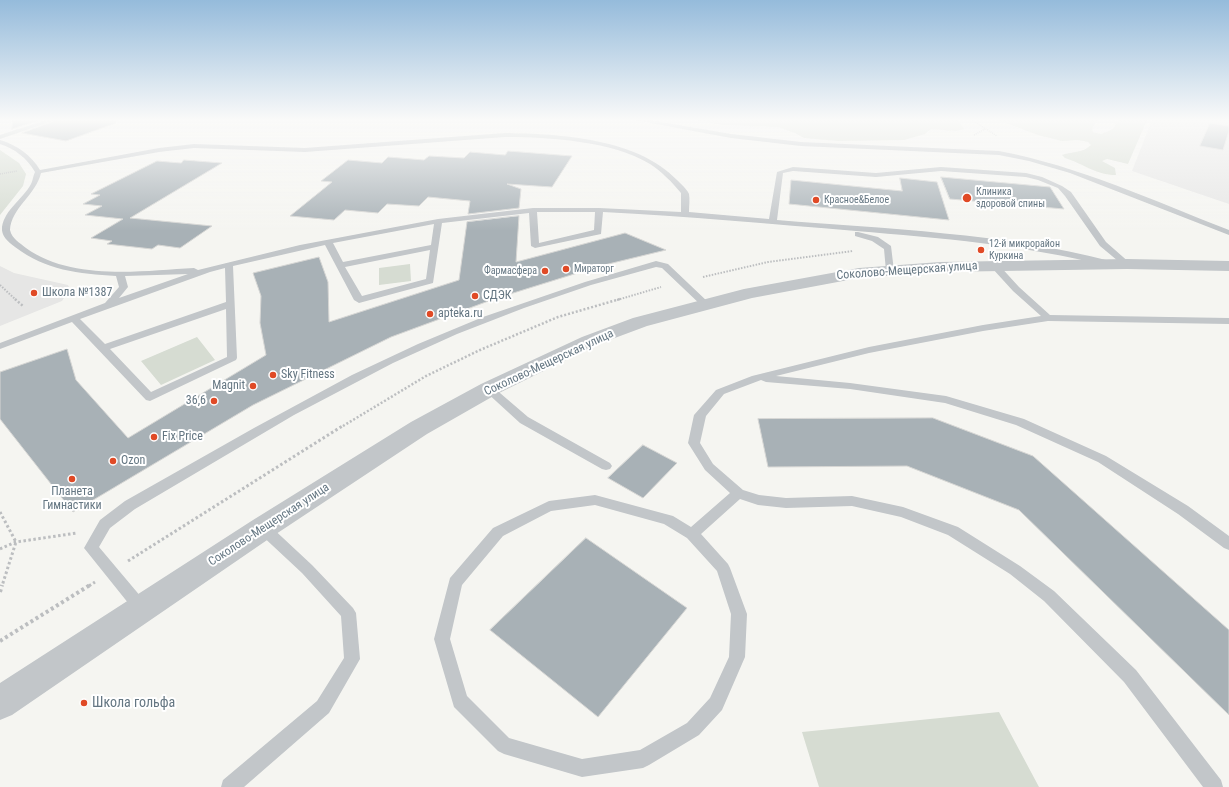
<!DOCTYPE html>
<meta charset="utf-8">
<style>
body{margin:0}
canvas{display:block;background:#f5f5f1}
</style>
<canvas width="1229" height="787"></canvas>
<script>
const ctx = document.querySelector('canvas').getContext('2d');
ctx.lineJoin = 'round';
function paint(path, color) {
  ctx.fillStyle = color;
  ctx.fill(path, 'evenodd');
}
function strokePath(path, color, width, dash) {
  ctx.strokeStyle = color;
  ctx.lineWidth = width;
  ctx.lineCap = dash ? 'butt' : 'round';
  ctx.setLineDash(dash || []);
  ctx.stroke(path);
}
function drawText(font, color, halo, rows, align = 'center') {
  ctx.font = font + ' "Roboto Condensed",sans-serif';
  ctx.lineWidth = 4;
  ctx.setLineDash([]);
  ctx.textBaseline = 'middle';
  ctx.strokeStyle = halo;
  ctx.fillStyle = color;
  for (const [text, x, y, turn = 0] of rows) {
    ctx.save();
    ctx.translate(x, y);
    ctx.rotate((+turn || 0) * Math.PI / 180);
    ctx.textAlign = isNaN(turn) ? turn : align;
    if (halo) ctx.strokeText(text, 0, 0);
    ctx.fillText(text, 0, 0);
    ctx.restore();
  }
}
const built = new Path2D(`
 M 1152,120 L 1229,120 L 1229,204 L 1132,171 Z
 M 0,266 L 14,273 L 68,285 L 70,289 L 62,301 L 0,326 Z`);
const green = new Path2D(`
 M 696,120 L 958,120 L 964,129 L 956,131 L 931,129 L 925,134 L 904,140 L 838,141 L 804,138 L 795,133 L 778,127 L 722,125 Z
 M 998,120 L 1097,120 L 1092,129 L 1093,132 L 1101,134 L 1113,129 L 1118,120 L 1147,120 L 1128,164 L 1107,159 L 1102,161 L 1115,168 L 1116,175 C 1096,175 1084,164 1065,158 L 1062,155 C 1073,151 1083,153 1091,145 L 1088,142 L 1078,140 L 1062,141 L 1038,135 Z
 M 0,150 L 19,163 L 26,174 L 23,186 L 0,215 Z
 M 410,264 L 411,281 L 379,285 L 379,268 Z
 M 197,337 L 215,360 L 161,385 L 141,361 Z
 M 999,712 L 1039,787 L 819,787 L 802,732 Z`);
const building = new Path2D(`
 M 13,120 L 40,120 L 12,129 Z
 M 57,120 L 115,120 L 116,123 L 66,141 L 22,133 Z
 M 1210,123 L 1229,126 L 1229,131 L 1223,150 L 1200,146 Z
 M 508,151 L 572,156 L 552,187 L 507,184 L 521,189 L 519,208 L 468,214 L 470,201 L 428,197 L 419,206 L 387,204 L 378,213 L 345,210 L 334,220 L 290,216 L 332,182 L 321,181 L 348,160 L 382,163 L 388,157 L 424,160 L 429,156 L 464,158 L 470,152 L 505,155 Z
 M 184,160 L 222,163 L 130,218 L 212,226 L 180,248 L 158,245 L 152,249 L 107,244 L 112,241 L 91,238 L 123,219 L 85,215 L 102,206 L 83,204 L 100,195 L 91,194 L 157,161 L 181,163 Z
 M 941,177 L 1050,187 L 1064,209 L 950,199 Z
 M 900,178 L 937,182 L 949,220 L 789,204 L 791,180 L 902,191 Z
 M 519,216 L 516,262 L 625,233 L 666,250 L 600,266 L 494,299 L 391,337 L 253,405 L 73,512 L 0,419 L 0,372 L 67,349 L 76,380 L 128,438 L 266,355 L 260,323 L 261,296 L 253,273 L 319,257 L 328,282 L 329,322 L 459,280 L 467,222 Z
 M 933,418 L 1033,456 L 1229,630 L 1229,715 L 1019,510 L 907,466 L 768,467 L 758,419 Z
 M 643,445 L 677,463 L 643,498 L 608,478 Z
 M 586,538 L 687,608 L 598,717 L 490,630 Z`);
const pathFar4 = new Path2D(`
 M 972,120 L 997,136
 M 974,135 L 985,129
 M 0,174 L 17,171`);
const pathFar3 = new Path2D(`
 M 703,277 L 768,262 L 853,251
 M 0,285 L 16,300
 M 617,300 L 661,287`);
const pathFar2 = new Path2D(`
 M 15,299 L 23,306
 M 343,426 L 426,376 L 480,350 L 558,317 L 620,299`);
const pathFar1 = new Path2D(`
 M 0,512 L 16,542 L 2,586
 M 0,549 L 16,542 L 77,533
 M 128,561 L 344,425
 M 89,586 L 95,582`);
const path = new Path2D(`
 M 0,592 L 2,585
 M 0,641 L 90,585`);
const service = new Path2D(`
 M 46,120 L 56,120 L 0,139 L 0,135 Z
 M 634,120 L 650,120 L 731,134 L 801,142 L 999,151 C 1079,166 1154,201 1229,230 L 1229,235 L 1070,173 L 1029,161 L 999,155 L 801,146 L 731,138 Z
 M 505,133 C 560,134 637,138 677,180 C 680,183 687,189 689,194 C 690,199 689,206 689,212 L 769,219 L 777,172 L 793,167 L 876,173 L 941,167 L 1026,173 L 1042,177 L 1062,186 L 1071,192 L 1106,242 L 1131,264 L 1130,266 L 1124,266 L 1100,246 L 1065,196 L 1058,188 L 1038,180 L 1026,177 L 941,171 L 876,177 L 793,171 L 783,173 L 777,220 C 888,229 1002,233 1110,261 L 1111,263 L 1107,266 C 1025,245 940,238 856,231 C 771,224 687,216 603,212 L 601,234 L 535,248 L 531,246 L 529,213 L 442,223 L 433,283 L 359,303 L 354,300 L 325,245 L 233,266 L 237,358 L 236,360 L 150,401 L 146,400 L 72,322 L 0,349 L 0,343 L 105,303 L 119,287 L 116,276 C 79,274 45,270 15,247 C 8,242 1,236 2,227 C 5,209 23,199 31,184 C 33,180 33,176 35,172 C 27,158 15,149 0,144 L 0,140 C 17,145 31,155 40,170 L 159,148 L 194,144 L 305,148 ZM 505,137 C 548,137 613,141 650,164 C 662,172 672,182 681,193 L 681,212 L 599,208 L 533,208 L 438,219 L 300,245 L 198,270 L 194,268 C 141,271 72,281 26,248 C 20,243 12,239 10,230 C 11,208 36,195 41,173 L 159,152 L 194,148 L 305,152 ZM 537,212 L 595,212 L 594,230 L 539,243 ZM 434,224 L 431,245 L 343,262 L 333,243 ZM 430,250 L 426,279 L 362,296 L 345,267 ZM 225,268 L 226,302 L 105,344 L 80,319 L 210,272 ZM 188,274 L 119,298 L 128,287 L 125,276 ZM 226,309 L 227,357 L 151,392 L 110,349 Z
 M 855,232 L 858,232 L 878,237 L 891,246 L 894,271 L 893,273 L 887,273 L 886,271 L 884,249 L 872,241 L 855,236 Z
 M 656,261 L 668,264 L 709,303 L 711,305 L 709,307 L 703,307 L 662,268 L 656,267 L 591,285 L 524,308 L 457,334 L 393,363 L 294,415 L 135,509 L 110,528 L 99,547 L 147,604 L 150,609 L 147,614 L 142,616 L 137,614 L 84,548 L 100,520 L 125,501 L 254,428 L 352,375 L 418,344 L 483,317 L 585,282 Z
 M 995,263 L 998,264 L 1019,287 L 1050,315 L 1229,318 L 1229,324 L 1048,321 L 983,331 L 869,353 L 776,376 L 850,383 L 946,396 L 1024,419 L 1106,456 L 1188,506 L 1229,536 L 1229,550 L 1224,548 L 1178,514 L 1098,462 L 1016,425 L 945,403 L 850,389 L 766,382 L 761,380 L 724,394 L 706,416 L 700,443 L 713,464 L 743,490 L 759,495 L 786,498 L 852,496 L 903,507 L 958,527 L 1020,566 L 1054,591 L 1136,670 L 1221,780 L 1223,787 L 1203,787 L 1124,682 L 1044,601 L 1010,574 L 948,535 L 901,517 L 852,506 L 786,508 L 758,505 L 740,499 L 701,534 L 728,564 L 730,568 L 747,614 L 745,657 L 722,710 L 699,735 L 649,765 L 643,768 L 582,777 L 504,754 L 498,751 L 454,707 L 434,639 L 450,578 L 493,528 L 549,501 L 595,495 L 673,516 L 691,527 L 730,493 L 705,470 L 688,443 L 694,415 L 716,390 L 752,376 L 869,347 L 983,325 L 1041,316 L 1013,291 L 992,268 L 991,266 ZM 595,505 L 664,524 L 687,538 L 717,571 L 731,614 L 729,657 L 710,698 L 687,723 L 640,750 L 582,759 L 509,738 L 467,696 L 450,639 L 462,585 L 503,536 L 551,511 Z
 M 489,386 L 493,387 L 528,417 L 610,463 L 612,466 L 610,469 L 606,470 L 602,469 L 520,423 L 485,391 L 484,389 L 485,387 Z
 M 263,523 L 268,524 L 312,565 L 353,608 L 356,613 L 360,659 L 329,713 L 244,787 L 221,787 L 223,780 L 317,701 L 344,658 L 341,616 L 302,573 L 258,532 L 256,528 L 258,524 Z`);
const tertiary = new Path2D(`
 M 1127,259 L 1229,261 L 1229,271 L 1127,269 L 940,272 L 859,278 L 752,298 L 647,326 L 596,345 L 497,394 L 427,434 L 273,536 L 12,715 L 0,720 L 0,683 L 253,520 L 411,422 L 481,384 L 582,337 L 633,318 L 744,289 L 859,268 L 940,262 Z`);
const markers = [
 [967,198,5,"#e04a26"],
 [816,200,4,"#e04a26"],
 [981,250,4,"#e04a26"],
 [566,269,4,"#e04a26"],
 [545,271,4,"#e04a26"],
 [34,293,4,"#e04a26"],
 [475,296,4,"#e04a26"],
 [430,314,4,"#e04a26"],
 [273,375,4,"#e04a26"],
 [253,386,4,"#e04a26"],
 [214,401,4,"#e04a26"],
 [154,437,4,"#e04a26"],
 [113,461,4,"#e04a26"],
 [72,479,4,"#e04a26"],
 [84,703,4,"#e04a26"]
];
const farPoinames = [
 ["Клиника",976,192],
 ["здоровой спины",976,204],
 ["Красное&Белое",824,200],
 ["12-й микрорайон",989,244],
 ["Куркина",989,256],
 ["Мираторг",574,269],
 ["Фармасфера",537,271,"right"]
];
const streetNames = [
 ["Соколово-Мещерская улица",907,271,-4],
 ["Соколово-Мещерская улица",549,363,-25],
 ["Соколово-Мещерская улица",269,525,-33]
];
const poiNames = [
 ["Школа №1387",42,293],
 ["СДЭК",483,296],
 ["apteka.ru",438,314],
 ["Sky Fitness",281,375],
 ["Magnit",245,386,"right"],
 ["36,6",206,401,"right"],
 ["Fix Price",162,437],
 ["Ozon",121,461],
 ["Планета",72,492,"center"],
 ["Гимнастики",72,506,"center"]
];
const nearPoinames = [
 ["Школа гольфа",92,703]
];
paint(built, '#e6e6e5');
paint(green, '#d6dcd2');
paint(building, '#a8b1b6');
strokePath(building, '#d6d6d4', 1);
strokePath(pathFar4, '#bcbec0', 1.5, [1, 1]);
strokePath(pathFar3, '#bcbec0', 2, [1.5, 1.5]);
strokePath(pathFar2, '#bcbec0', 2.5, [2, 2]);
strokePath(pathFar1, '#bcbec0', 3, [2.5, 2.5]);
strokePath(path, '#bcbec0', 4, [3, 3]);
paint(service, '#c2c6c9');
paint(tertiary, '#c2c6c9');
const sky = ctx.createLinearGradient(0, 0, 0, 231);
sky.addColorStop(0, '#95bbdb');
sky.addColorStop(0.52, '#fafaf9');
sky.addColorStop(1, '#fafaf900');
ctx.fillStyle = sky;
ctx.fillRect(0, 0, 1229, 231);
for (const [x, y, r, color] of markers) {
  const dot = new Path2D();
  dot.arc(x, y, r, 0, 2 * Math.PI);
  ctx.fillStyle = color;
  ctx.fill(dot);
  strokePath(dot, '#fff', 1.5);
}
drawText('10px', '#647682', '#fff', farPoinames, 'left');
drawText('12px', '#647682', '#fff', streetNames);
drawText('12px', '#647682', '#fff', poiNames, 'left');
drawText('14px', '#647682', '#fff', nearPoinames, 'left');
</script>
